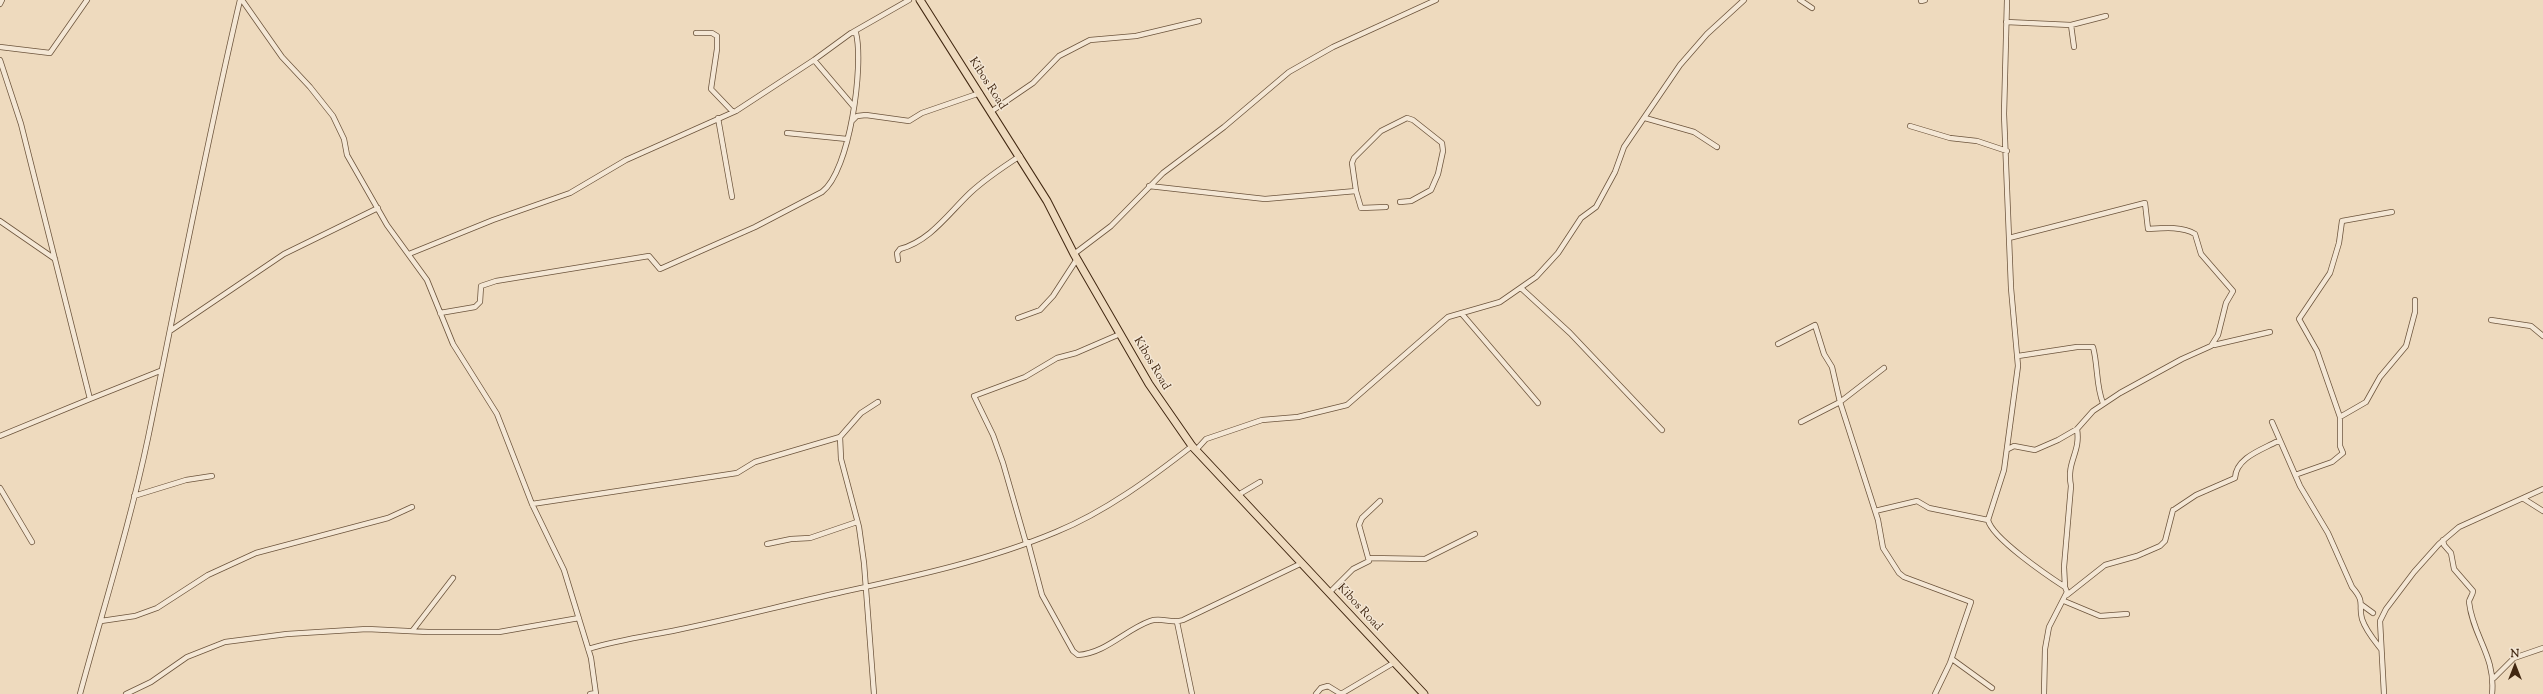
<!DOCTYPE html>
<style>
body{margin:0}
#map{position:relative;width:2543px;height:694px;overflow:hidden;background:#eedabe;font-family:"Sorts Mill Goudy",serif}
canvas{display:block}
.north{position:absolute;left:2495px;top:646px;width:40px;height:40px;-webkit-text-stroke:3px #f4e7d5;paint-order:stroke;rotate:0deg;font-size:11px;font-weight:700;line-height:16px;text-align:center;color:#412711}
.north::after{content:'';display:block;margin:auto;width:14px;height:18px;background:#412711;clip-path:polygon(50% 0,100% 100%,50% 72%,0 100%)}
</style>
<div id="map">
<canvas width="2543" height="694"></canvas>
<div class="north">N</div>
</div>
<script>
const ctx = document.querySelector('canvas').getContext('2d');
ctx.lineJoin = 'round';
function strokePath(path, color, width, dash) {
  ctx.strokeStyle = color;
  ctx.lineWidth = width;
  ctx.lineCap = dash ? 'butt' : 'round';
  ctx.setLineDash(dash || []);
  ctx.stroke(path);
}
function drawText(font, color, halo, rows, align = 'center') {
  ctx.font = font + ' "Sorts Mill Goudy",serif';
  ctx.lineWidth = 3;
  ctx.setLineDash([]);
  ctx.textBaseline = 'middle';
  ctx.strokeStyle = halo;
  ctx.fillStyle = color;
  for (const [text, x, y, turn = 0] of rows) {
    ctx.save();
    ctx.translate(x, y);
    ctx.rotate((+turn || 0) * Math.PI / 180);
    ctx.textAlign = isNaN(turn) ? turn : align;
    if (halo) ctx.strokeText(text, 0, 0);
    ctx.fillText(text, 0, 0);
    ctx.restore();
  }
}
const street = new Path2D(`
 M 242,0 L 282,57 L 310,87 L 333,116 L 344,139 L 347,155 L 387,225 L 427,280 L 453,344 L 497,414 L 532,504 L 564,570 L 591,658 L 596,694
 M 1800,0 L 1812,8
 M 2007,0 L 2004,114 L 2011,288 L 2018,366 L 2004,470 L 1988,520 C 1992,538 2048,576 2065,587 L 2067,592 L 2049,627 L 2045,649 L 2044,694
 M 1921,1 L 1925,0
 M 0,4 L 2,0
 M 2006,22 L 2071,25 L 2106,16
 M 2071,25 L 2074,47
 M 853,32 L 909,0
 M 696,33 L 712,33 L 717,36 L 717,49 L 711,89 L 733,112
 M 0,47 L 50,53 L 87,0
 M 0,60 L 21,124 L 90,399 L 160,371
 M 814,60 L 854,107
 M 992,111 L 1033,83 L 1059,56 L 1090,40 L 1136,36 L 1199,21
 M 718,118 L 732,197
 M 1645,118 L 1694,132 L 1717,147
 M 852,121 L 857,116 L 866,115 L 909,121 L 922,113 L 980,93
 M 1910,126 L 1950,138 L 1977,141 L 2007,151
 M 787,133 L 847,139
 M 1149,186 L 1265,199 L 1356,191 L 1361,208 L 1386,207
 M 1356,191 L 1352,163 L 1354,158 L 1381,131 L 1407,118 L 1413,120 L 1442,143 L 1443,151 L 1438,174 L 1431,190 L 1411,201 L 1400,202
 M 0,221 L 55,259
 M 409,254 L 493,220 L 570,193 L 626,160 L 736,111 L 814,60 L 851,33 L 856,33 C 864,65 850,171 822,192 L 755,227 L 660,269 L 649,256 L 496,281 L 481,286 L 480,302 L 475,307 L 440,313
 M 1074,254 L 1111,226 L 1163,173 L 1224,127 L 1289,72 L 1333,47 L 1436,0
 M 898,260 L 897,253 L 900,249 C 930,241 948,214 970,193 C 985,179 1003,167 1020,156
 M 1521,288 L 1570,333 L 1662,430
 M 1462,314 L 1538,403
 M 1018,318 L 1040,310 L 1053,296 L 1077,259
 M 2491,320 L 2531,326 L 2543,336
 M 170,331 L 284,254 L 378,208
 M 1778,344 L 1815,325 L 1824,354 L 1832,367 L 1840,402 L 1801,422
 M 2214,345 L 2270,332
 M 2018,356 L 2077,347 L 2093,347 C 2098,365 2096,387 2103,403
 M 1884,368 L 1840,402 L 1878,520 L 1883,548 L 1899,573 L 1904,577 L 1971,602 L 1950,663 L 1935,694
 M 2340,417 L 2366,402 L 2380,377 L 2406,346 L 2415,312 L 2415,300
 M 2272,422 L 2300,486 L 2328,533 L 2352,587 C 2366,603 2358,604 2362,619 C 2366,631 2374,640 2381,649
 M 0,436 L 90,399
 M 2008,449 L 2014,446 L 2035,450 L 2058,440 L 2077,429 L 2093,411 L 2120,393 L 2182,359 L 2211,346 L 2218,335 L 2226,303 L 2233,291 L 2201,254 L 2195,234 C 2182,226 2163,228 2148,229 L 2145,203 L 2009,238
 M 1196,450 L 1206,439 L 1262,420 L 1298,417 L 1347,405 L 1448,317 L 1500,302 L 1536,277 L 1558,253 L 1581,218 L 1596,207 L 1615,172 L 1624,147 L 1680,65 L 1707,34 L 1744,0
 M 2295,475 L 2332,462 L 2343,453 L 2340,446 L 2340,417 L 2317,351 L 2299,319 L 2330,273 L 2339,243 L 2342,221 L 2392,212
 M 0,488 L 32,542
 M 1238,495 L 1260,482
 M 134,496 L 186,480 L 212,476
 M 2524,499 L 2543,511
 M 532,504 L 737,473 L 755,462 L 840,437
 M 2175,509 L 2196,495 L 2235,478 C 2236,458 2261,450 2276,442 L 2280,442
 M 1875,511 L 1917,501 L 1929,508 L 1988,520
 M 2443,540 L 2444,545 L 2451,553 L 2454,569 L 2473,591 C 2473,595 2469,599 2469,602 C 2473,637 2496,656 2492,694
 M 1028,542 L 1042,595 L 1073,651 L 1078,655 C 1106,653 1125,630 1150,621 C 1161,617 1172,624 1183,620 L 1302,563
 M 1026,543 L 1003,463 L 993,435 L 974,396 L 1025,377 L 1057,358 L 1076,353 L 1120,334
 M 767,544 L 791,539 L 810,538 L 857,522
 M 1369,558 L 1425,559 L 1475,534
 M 2065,587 L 2064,567 L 2071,486 C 2066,461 2081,453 2077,429
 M 1330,592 L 1353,569 L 1369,561 L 1359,525 L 1362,518 L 1380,501
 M 2067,595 L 2105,565 L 2137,556 L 2160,546 L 2165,541 L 2173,510
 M 2064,601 L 2100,616 L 2127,614
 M 2362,605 L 2373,613
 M 101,621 L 135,616 L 157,608 L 208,575 L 256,553 L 388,518 L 412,507
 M 1177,622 L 1192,694
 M 413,630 L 453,578
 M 588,649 C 618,640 647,636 677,630 C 731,619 784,605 838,593 C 911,577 987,561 1056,532 C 1105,512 1151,478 1192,446
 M 1952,659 L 1992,688
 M 2494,678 L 2514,658 L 2543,648
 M 80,694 C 103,609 130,524 148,438 C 178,292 206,145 240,0
 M 126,694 L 151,682 L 187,657 L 225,642 L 287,634 L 367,629 L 428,632 L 499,632 L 579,618
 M 590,694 L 596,693
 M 874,694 L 864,563 L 859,527 L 841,459 L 840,437 L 861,413 L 878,402
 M 1316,694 L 1321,688 L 1328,686 L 1341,694
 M 1341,694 L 1395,662
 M 2384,694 L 2380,621 L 2386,609 L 2414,572 L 2439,544 L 2459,527 L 2543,489`);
const primary = new Path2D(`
 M 920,0 L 1047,201 L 1074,254 L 1149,384 L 1192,446 L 1424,694`);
const streetNames = [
 ["Kibos Road",987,84,57],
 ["Kibos Road",1151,364,59],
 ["Kibos Road",1359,608,47]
];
strokePath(street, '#6c543c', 6);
strokePath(primary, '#412711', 9);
strokePath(street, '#f4e7d5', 4.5);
strokePath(primary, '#eedabe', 7);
drawText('12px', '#412711', '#f4e7d5', streetNames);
</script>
